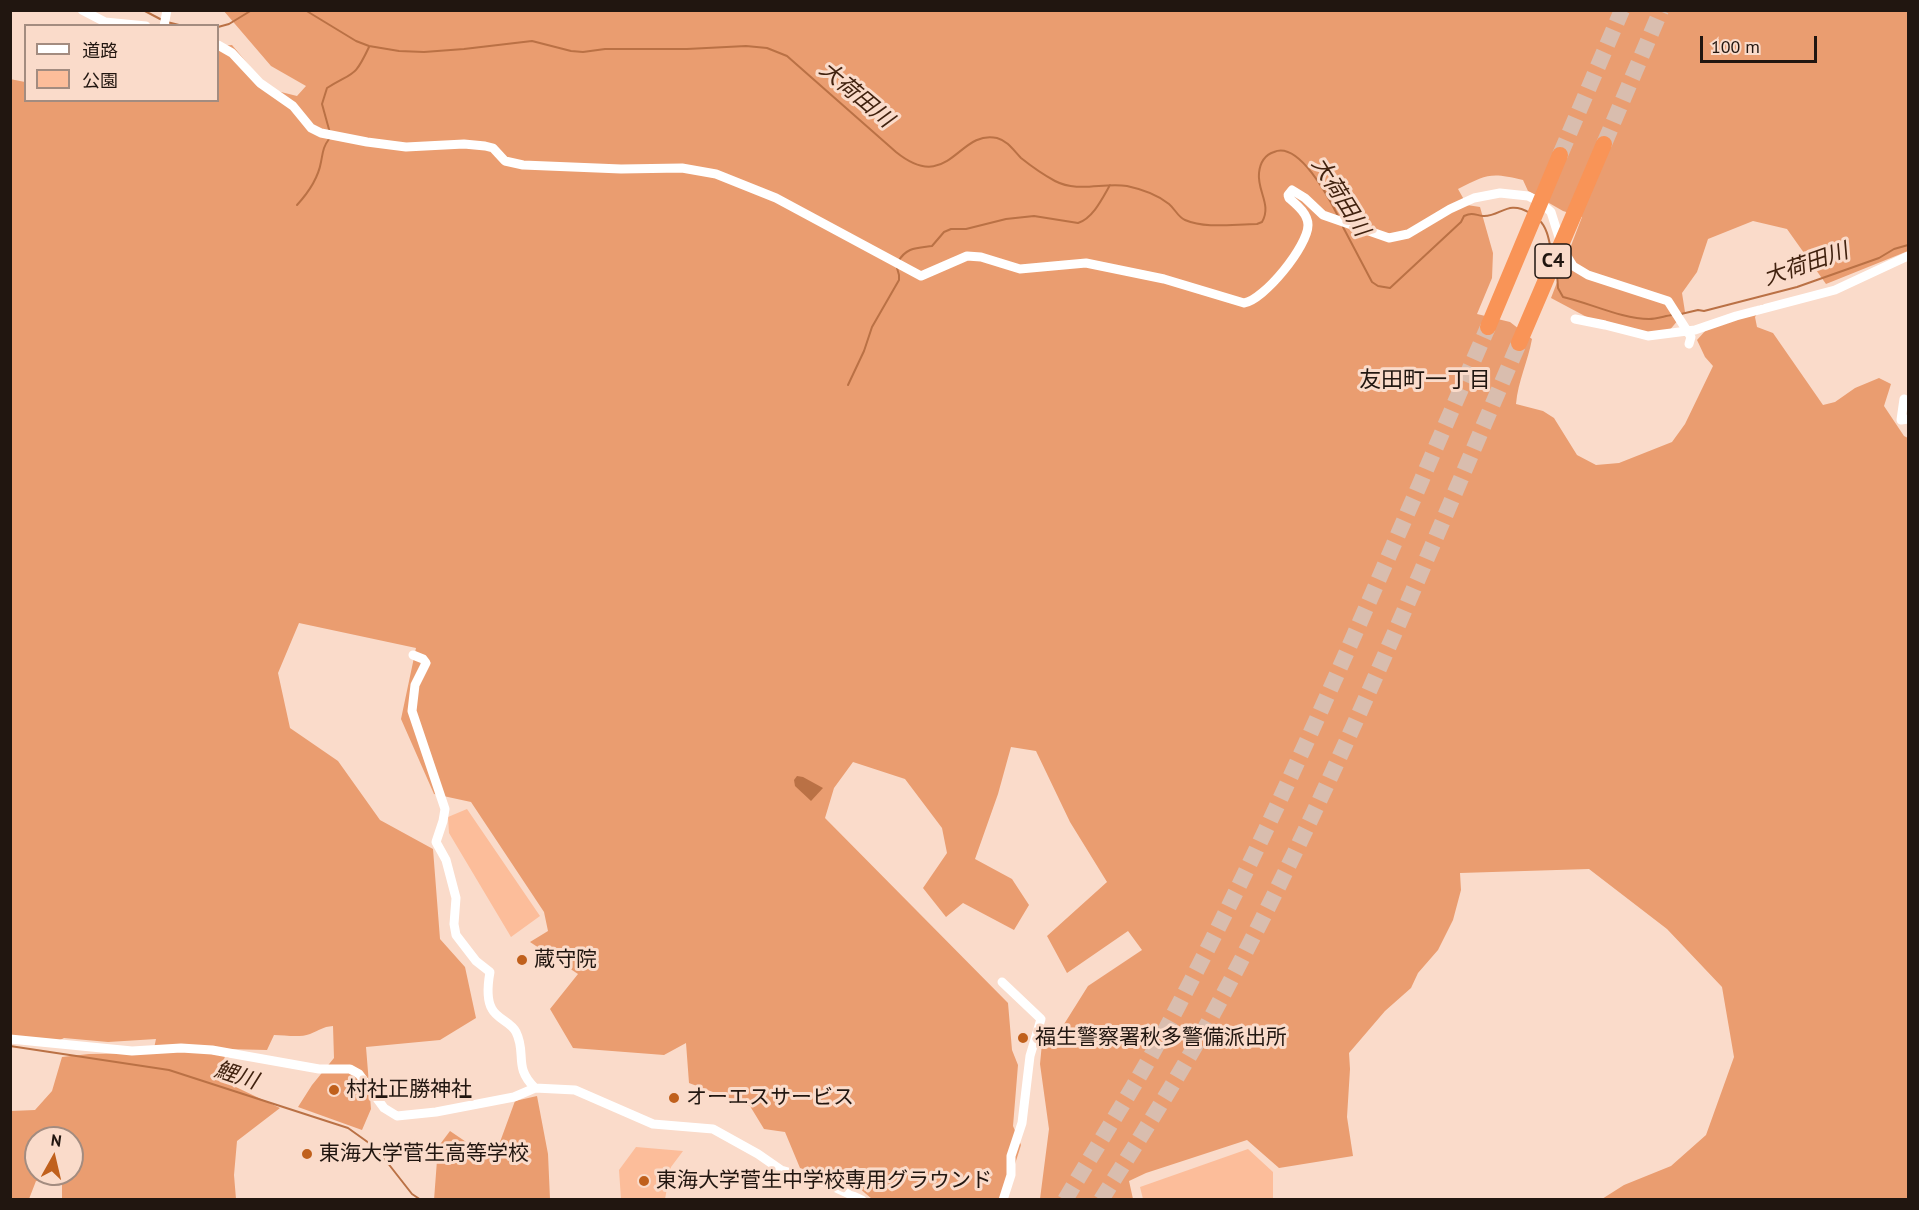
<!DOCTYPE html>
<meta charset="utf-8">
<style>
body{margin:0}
#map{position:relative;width:1919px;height:1210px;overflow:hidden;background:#fadbca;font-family:"PT Sans","Noto Sans JP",sans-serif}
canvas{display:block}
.frame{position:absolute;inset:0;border:12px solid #211610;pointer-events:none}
.legend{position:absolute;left:24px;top:24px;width:195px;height:78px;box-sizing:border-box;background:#fadbca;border:2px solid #a38c80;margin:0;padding:8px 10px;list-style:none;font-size:18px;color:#211610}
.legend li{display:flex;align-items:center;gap:12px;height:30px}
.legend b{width:30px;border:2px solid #a38c80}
.north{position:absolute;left:24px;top:1126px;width:60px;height:60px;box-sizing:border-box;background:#fadbca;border:2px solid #a38c80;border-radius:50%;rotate:8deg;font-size:16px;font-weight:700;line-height:24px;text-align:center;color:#211610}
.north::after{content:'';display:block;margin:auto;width:21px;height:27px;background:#c0601c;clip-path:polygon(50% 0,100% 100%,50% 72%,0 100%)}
.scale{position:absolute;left:1700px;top:36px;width:117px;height:27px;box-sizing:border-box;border:3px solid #211610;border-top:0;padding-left:8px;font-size:18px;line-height:21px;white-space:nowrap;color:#211610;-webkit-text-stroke:4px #fadbca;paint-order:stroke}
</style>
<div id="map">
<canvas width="1919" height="1210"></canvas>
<div class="frame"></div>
<ul class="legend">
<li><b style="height:8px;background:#fff"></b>道路</li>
<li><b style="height:16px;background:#fcbd9a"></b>公園</li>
</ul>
<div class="north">N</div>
<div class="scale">100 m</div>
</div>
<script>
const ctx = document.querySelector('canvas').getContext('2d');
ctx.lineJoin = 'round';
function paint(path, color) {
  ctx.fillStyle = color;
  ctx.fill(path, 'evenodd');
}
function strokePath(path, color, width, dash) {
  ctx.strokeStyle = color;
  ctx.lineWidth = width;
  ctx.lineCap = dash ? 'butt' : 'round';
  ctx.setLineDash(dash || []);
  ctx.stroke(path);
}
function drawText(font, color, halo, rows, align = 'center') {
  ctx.font = font + ' "PT Sans","Noto Sans JP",sans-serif';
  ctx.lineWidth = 6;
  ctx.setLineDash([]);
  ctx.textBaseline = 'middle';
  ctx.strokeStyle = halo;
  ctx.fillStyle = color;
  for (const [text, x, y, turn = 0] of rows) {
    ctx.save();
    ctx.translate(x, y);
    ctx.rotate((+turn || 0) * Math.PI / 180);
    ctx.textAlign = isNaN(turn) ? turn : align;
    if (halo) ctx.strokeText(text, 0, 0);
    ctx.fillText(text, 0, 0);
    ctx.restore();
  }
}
const green = new Path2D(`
 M 467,809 L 540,916 L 511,937 L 449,833 L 448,817 Z
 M 636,1147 L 683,1151 L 671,1167 L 665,1199 L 621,1199 L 619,1170 Z
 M 1248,1149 L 1273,1172 L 1273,1199 L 1143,1199 L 1140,1187 Z`);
const forest = new Path2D(`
 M 223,10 L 1908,11 L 1908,251 L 1826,284 L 1787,229 L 1753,221 L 1708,239 L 1697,272 L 1682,293 L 1685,312 L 1668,332 L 1644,333 L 1598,323 L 1551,298 L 1582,217 L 1563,211 L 1528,191 L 1523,180 C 1491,172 1487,174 1458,189 L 1467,205 L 1480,207 L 1493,253 L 1492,278 L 1477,314 L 1510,322 L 1532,339 C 1528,361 1518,381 1516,404 L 1543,411 L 1554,418 L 1577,455 L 1596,465 L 1619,463 L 1672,442 L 1685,424 L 1713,366 L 1705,357 L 1697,340 L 1714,321 L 1764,304 L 1755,317 L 1757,327 L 1773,333 L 1823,405 L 1835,402 L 1855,388 L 1879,378 L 1891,384 L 1884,406 L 1904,436 L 1908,438 L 1908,1199 L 1602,1199 L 1624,1185 L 1671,1166 L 1706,1135 L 1734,1057 L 1722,987 L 1667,929 L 1589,869 L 1460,873 L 1461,890 L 1453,920 L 1438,950 L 1418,973 L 1411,988 L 1385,1011 L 1349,1053 L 1350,1069 L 1347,1117 L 1353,1156 L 1279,1168 L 1247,1140 L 1146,1173 L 1129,1181 L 1133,1199 L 1040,1199 L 1049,1129 L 1040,1064 L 1043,1033 L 1061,1029 L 1088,986 L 1142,950 L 1128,931 L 1067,973 L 1047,936 L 1107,882 L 1070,822 L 1036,751 L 1011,747 L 998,794 L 975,859 L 1012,879 L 1029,905 L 1014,930 L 963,903 L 946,917 L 923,888 L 947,853 L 942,828 L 905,779 L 853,762 L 834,788 L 825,818 L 1008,1003 L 1012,1050 L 1018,1065 L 1013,1126 L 1021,1145 L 1004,1199 L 872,1199 L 859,1188 L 800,1168 L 785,1132 L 764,1129 L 750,1106 L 689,1083 L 686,1043 L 664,1055 L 573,1048 L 550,1009 L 578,974 L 530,942 L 548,931 L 544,912 L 471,802 L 434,794 L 401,719 L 416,648 L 299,623 L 278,673 L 290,728 L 338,761 L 380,820 L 433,849 L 440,939 L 465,967 L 476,1018 L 440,1040 L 366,1047 L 371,1109 L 362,1130 L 298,1107 L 312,1085 L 334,1058 L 333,1026 C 322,1027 320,1030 310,1034 C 299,1038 285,1035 274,1035 L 267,1050 L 226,1049 L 221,1080 L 280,1108 L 237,1141 L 234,1175 L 236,1199 L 62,1199 L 62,1183 L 36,1181 L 29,1199 L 11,1199 L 11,1111 L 35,1110 L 52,1091 L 62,1057 L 89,1054 L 153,1053 L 156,1039 L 108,1042 L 64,1038 L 54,1043 L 11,1043 L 10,79 L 25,82 L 26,100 L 218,100 L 218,46 L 232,45 L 269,89 L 297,96 L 306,86 L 271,66 ZM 36,1138 L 72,1138 L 72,1174 L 36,1174 Z
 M 537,1096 L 548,1154 L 550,1199 L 434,1200 L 438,1147 L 450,1131 L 478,1150 L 500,1142 L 515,1101 Z`);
const water = new Path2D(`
 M 797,776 L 803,777 L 823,788 L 811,801 L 795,786 L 794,780 Z`);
const stream = new Path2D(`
 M 143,10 L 162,20
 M 305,10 L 356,41 L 369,46 L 399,51 L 424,52 L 464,49 L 532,41 L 571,51 L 583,52 L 605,49 L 687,49 L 746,46 L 767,48 L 787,56 L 896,152 C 949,195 958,129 997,138 C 1008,141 1014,151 1021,158 C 1031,166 1044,175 1055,181 C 1078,193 1104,182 1127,186 C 1141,189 1158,195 1169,204 C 1175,209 1178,217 1185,220 C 1206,229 1234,224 1257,224 L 1262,222 C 1272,205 1257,191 1259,173 C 1260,163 1265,155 1274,152 C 1299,141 1329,198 1338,216
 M 167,22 L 183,26
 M 218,27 L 229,24 L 252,10
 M 330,133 L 322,104 L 327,88 C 354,71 354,79 369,47
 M 297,205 C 308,193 318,179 321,162 C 323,152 323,147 329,139
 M 1539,220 C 1547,227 1549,240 1551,250
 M 1343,227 L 1372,282 L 1378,286 L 1390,288 L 1461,222 L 1464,216 C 1473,212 1475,215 1483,216 C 1501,217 1507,199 1530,213
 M 898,262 C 906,247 917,248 932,246 L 944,232 L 951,229 L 966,229 L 1006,219 L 1034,216 L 1078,223 C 1093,218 1102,199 1110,185
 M 1557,273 L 1558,288 L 1563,297 C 1590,303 1622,319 1649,319 C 1656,319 1665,316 1672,315
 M 1681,314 L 1698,310 L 1704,311 L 1797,287 L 1879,258 L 1894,249 L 1908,245
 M 848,385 L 864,351 L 872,327 L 899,280 L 899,275 L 897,268
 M 10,1046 L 169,1070 L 348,1128 L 376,1148 L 412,1194 L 421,1200
 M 687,1200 L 696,1200`);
const motorwayTunnel = new Path2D(`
 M 1604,144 L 1661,10
 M 1560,155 L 1622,10
 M 1065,1200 C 1103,1136 1144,1072 1178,1006 C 1294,786 1388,555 1488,327
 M 1101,1200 C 1138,1141 1175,1083 1208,1023 C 1327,804 1420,572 1519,343`);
const minor = new Path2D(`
 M 82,10 L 105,22 L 146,26
 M 164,26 L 167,10
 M 218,45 L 232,53 L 260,83 L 293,106 L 311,128 L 321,133 L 367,142 L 406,147 L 464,144 L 485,146 L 493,148 L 505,161 L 523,165 L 621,169 L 682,168 L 716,174 L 776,198 L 921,276 L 967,256 L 981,257 L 1020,269 L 1086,263 L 1164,279 L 1244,303 C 1264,300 1308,246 1308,225 C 1308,214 1297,205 1289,198 L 1288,195 L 1292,190 L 1305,198 L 1323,215 L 1389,238 L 1408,234 L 1450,209 L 1474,198 L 1500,193 L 1528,196 L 1540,202 L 1551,212 L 1563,250 L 1573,266 L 1588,275 L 1668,301 L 1691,337 L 1689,344
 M 1575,319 L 1605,325 L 1648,336 L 1695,330 L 1736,316 L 1835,290 L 1908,256
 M 1904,399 L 1901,420 L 1908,419
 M 413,655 L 423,659 L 426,663 L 415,685 L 412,711 L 445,809 L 443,821 L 436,842 L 446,860 L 456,898 L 454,924 L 456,935 L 476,961 L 490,972 C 488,983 486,999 492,1009 C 497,1019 511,1022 516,1032 C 527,1054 513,1067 535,1088
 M 1002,982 L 1041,1019 L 1030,1056 L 1022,1123 L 1011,1156 L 1011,1175 L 1003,1200
 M 10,1039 L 132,1051 L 181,1048 L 212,1050 L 319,1069 L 350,1069 L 359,1074 L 384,1108 L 397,1116 L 436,1112 L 514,1097 L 535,1088 L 575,1090 L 653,1124 L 713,1129 L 758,1154 L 781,1170 L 823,1182 L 862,1200`);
const motorway = new Path2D(`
 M 1488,327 L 1560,155
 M 1519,343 L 1604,144`);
const markers = [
 [522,960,6,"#c0601c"],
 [1023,1038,6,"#c0601c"],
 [334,1090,6,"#c0601c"],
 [674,1098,6,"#c0601c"],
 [307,1154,6,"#c0601c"],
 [644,1181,6,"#c0601c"]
];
const shields = [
 [1553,261,36]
];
const shieldNames = [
 ["C4",1553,261]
];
const poiNames = [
 ["蔵守院",534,960],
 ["福生警察署秋多警備派出所",1035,1038],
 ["村社正勝神社",346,1090],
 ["オーエスサービス",686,1098],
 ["東海大学菅生高等学校",319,1154],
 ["東海大学菅生中学校専用グラウンド",656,1181]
];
const waterNames = [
 ["大荷田川",856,95,40],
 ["大荷田川",1340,197,58],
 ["大荷田川",1806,265,-19],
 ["鯉川",236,1076,18]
];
const neighbourhoodNames = [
 ["友田町一丁目",1425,381]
];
paint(green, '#fcbd9a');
paint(forest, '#ea9d70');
paint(water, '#ba7145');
strokePath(stream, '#ba7145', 2);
strokePath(motorwayTunnel, '#d9bdae', 16, [16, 8]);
strokePath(minor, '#fff', 9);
strokePath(motorway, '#f99457', 16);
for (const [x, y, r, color] of markers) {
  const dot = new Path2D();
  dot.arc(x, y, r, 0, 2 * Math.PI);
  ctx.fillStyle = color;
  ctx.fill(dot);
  strokePath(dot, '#fadbca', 2);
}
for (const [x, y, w] of shields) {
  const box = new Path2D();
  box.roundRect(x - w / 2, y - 17, w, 34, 4.5);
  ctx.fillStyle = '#fadbca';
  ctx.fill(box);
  strokePath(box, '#211610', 1.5);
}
drawText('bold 20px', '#211610', null, shieldNames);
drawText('21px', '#211610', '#fadbca', poiNames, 'left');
drawText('italic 22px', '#41220f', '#fadbca', waterNames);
drawText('22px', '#211610', '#fadbca', neighbourhoodNames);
</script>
